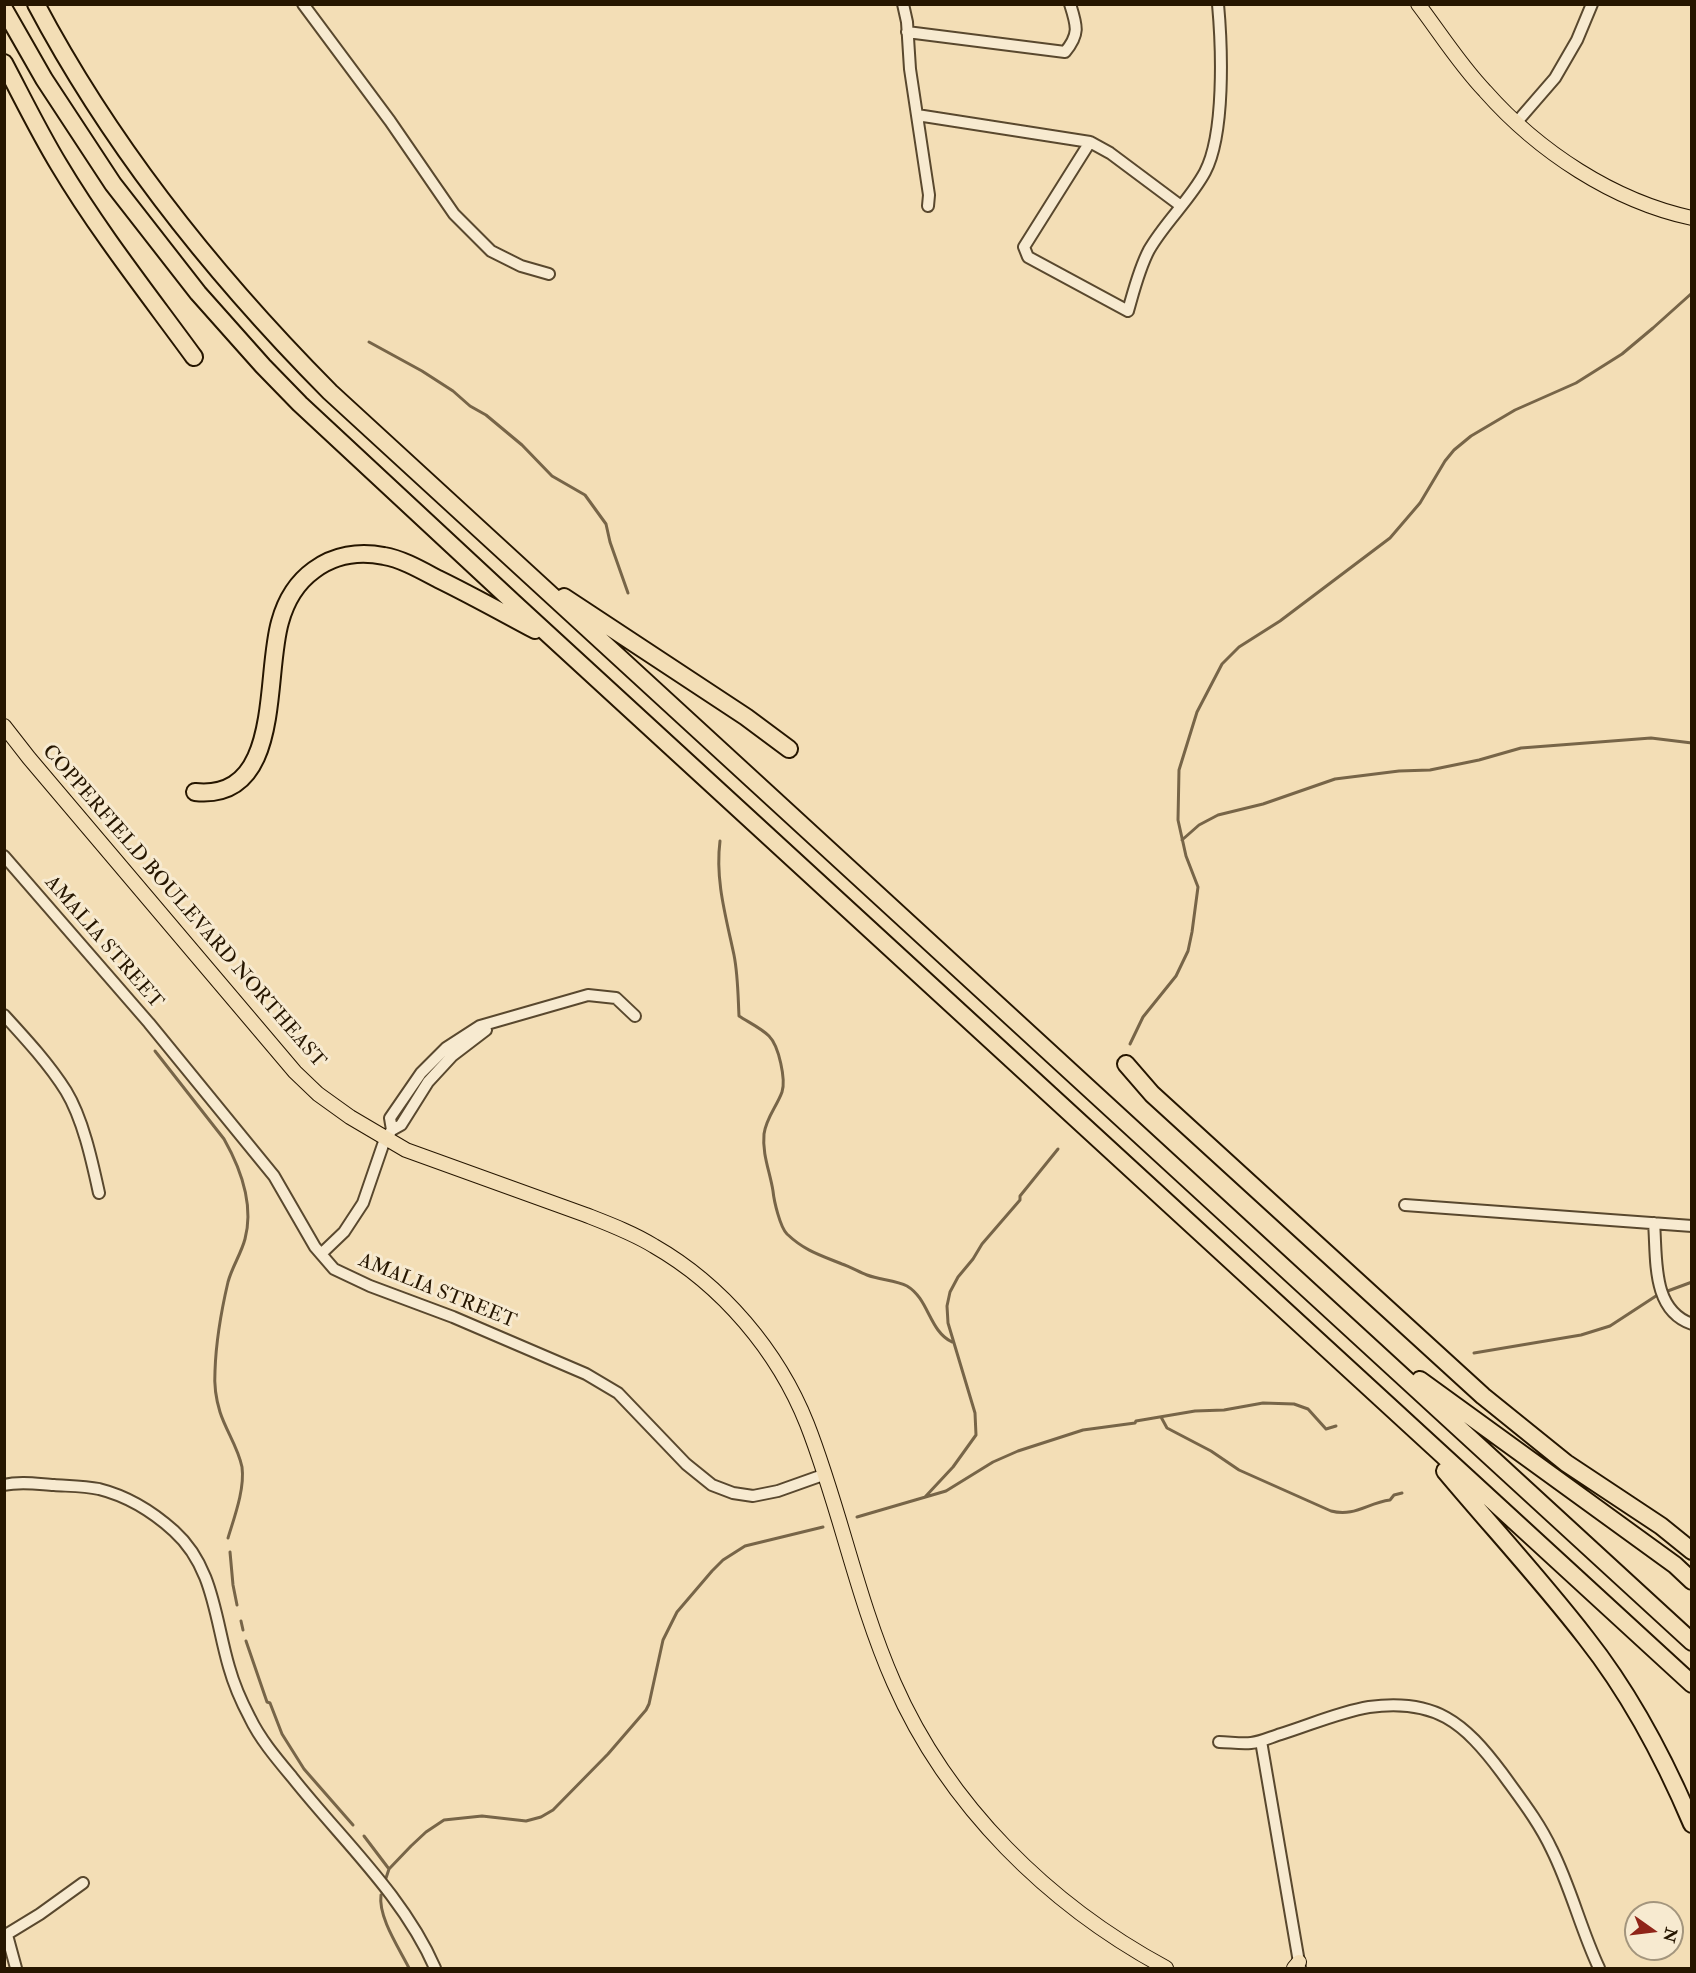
<!DOCTYPE html>
<style>
body{margin:0}
#map{position:relative;width:1696px;height:1973px;overflow:hidden;background:#f3deb6;font-family:"IM FELL Double Pica",serif}
canvas{display:block}
.frame{position:absolute;inset:0;border:6px solid #261600;pointer-events:none}
.north{position:absolute;left:1624px;top:1901px;width:60px;height:60px;box-sizing:border-box;background:#f7ead0;border:2px solid #a3957d;border-radius:50%;rotate:104deg;font-size:16px;font-weight:700;line-height:24px;text-align:center;color:#261600}
.north::after{content:'';display:block;margin:auto;width:21px;height:27px;background:#8f2418;clip-path:polygon(50% 0,100% 100%,50% 72%,0 100%)}
</style>
<div id="map">
<canvas width="1696" height="1973"></canvas>
<div class="frame"></div>
<div class="north">N</div>
</div>
<script>
const ctx = document.querySelector('canvas').getContext('2d');
ctx.lineJoin = 'round';
function strokePath(path, color, width, dash) {
  ctx.strokeStyle = color;
  ctx.lineWidth = width;
  ctx.lineCap = dash ? 'butt' : 'round';
  ctx.setLineDash(dash || []);
  ctx.stroke(path);
}
function drawText(font, color, halo, rows, align = 'center') {
  ctx.font = font + ' "IM FELL Double Pica",serif';
  ctx.lineWidth = 6;
  ctx.setLineDash([]);
  ctx.textBaseline = 'middle';
  ctx.strokeStyle = halo;
  ctx.fillStyle = color;
  for (const [text, x, y, turn = 0] of rows) {
    ctx.save();
    ctx.translate(x, y);
    ctx.rotate((+turn || 0) * Math.PI / 180);
    ctx.textAlign = isNaN(turn) ? turn : align;
    if (halo) ctx.strokeText(text, 0, 0);
    ctx.fillText(text, 0, 0);
    ctx.restore();
  }
}
const stream = new Path2D(`
 M 369,342 L 422,371 L 453,391 L 470,406 L 486,415 L 522,445 L 552,476 L 585,495 L 606,524 L 610,542 L 628,593
 M 1182,840 L 1199,825 L 1218,815 L 1263,804 L 1335,779 L 1399,771 L 1430,770 L 1479,760 L 1521,748 L 1651,738 L 1692,743
 M 720,841 C 715,880 726,917 734,955 C 738,975 738,996 739,1016 C 748,1022 761,1028 769,1036 C 779,1046 786,1080 782,1092 C 777,1106 766,1118 764,1134 C 762,1154 770,1172 773,1191 C 774,1201 780,1227 787,1234 C 805,1251 820,1255 842,1264 C 851,1267 859,1272 867,1275 C 880,1280 896,1280 907,1286 C 929,1299 929,1331 952,1342
 M 1130,1044 L 1143,1017 L 1176,976 L 1188,951 L 1192,932 L 1198,887 L 1186,856 L 1178,820 L 1179,770 L 1197,712 L 1222,664 L 1239,647 L 1280,621 L 1390,538 L 1420,503 L 1445,461 L 1454,450 L 1471,436 L 1515,410 L 1576,383 L 1622,354 L 1653,328 L 1692,293
 M 155,1051 L 224,1139 C 241,1169 254,1205 245,1239 C 241,1254 232,1267 228,1282 C 221,1312 216,1340 215,1371 C 214,1385 216,1399 220,1412 C 226,1431 238,1447 242,1467 C 245,1489 234,1518 228,1538
 M 1665,1292 L 1692,1282
 M 1474,1353 L 1581,1335 L 1610,1326 L 1659,1294
 M 1161,1417 L 1167,1428 L 1211,1451 L 1239,1470 L 1331,1511 C 1355,1517 1367,1503 1390,1500 L 1394,1495 L 1402,1493
 M 925,1497 L 953,1467 L 976,1435 L 975,1413 L 948,1323 L 947,1306 L 950,1292 L 958,1277 L 973,1259 L 982,1244 L 1020,1200 L 1020,1196 L 1058,1149
 M 857,1517 L 946,1491 L 993,1462 L 1018,1451 L 1083,1430 L 1135,1423 L 1136,1421 L 1195,1411 L 1224,1410 L 1263,1403 L 1294,1404 L 1308,1409 L 1326,1429 L 1336,1426
 M 230,1552 L 233,1585 L 237,1605
 M 241,1621 L 243,1630
 M 246,1641 L 267,1702 L 270,1703 L 282,1734 L 304,1769 L 353,1825
 M 364,1836 L 389,1869
 M 386,1878 L 389,1869 L 411,1846 L 426,1832 L 444,1820 L 482,1816 L 526,1821 L 541,1817 L 553,1810 L 608,1754 L 646,1710 L 649,1704 L 663,1640 L 677,1612 L 712,1571 L 723,1560 L 745,1546 L 823,1527
 M 381,1895 C 378,1917 399,1948 409,1968`);
const minor = new Path2D(`
 M 303,4 L 390,121 L 454,214 L 491,251 L 521,266 L 549,274
 M 903,4 L 907,22 L 910,69 L 929,195 L 928,206
 M 907,32 L 1065,52 C 1080,34 1077,26 1070,4
 M 917,115 L 1090,142 L 1024,247 L 1028,257 L 1128,311 C 1134,290 1139,269 1149,250 C 1165,222 1190,200 1205,172 C 1225,134 1222,48 1218,4
 M 1516,123 L 1555,78 L 1577,40 L 1592,4
 M 1090,142 L 1110,153 L 1181,206
 M 4,856 L 149,1023 L 274,1176 L 315,1247 L 334,1269 L 370,1286 L 453,1317 L 586,1374 L 618,1393 L 686,1464 L 712,1485 L 733,1493 L 753,1496 L 778,1491 L 823,1475
 M 4,1015 C 26,1039 49,1064 66,1091 C 83,1119 92,1161 99,1193
 M 392,1130 L 390,1118 L 421,1073 L 446,1048 L 480,1026 L 588,995 L 616,998 L 635,1016
 M 1405,1205 L 1692,1226
 M 1654,1223 C 1657,1258 1651,1310 1692,1324
 M 321,1254 L 344,1232 L 363,1203 L 385,1139 L 392,1130 L 401,1125 L 428,1082 L 452,1056 L 486,1030
 M 4,1485 C 20,1481 38,1484 54,1485 C 69,1486 85,1486 99,1489 C 127,1496 153,1512 174,1531 C 214,1567 215,1620 229,1667 C 234,1685 241,1701 250,1718 C 260,1739 277,1759 292,1777 C 341,1839 403,1895 435,1968
 M 1261,1741 L 1300,1968
 M 1219,1742 C 1229,1742 1240,1744 1251,1743 C 1261,1742 1271,1737 1281,1734 C 1310,1725 1339,1712 1369,1707 C 1435,1698 1464,1722 1502,1773 C 1520,1798 1539,1822 1552,1850 C 1571,1888 1581,1930 1599,1968
 M 7,1935 L 16,1968
 M 4,1936 L 40,1914 L 83,1883`);
const major = new Path2D(`
 M 1418,4 C 1440,33 1460,65 1485,91 C 1538,151 1613,201 1692,218
 M 4,726 L 29,758 L 295,1072 L 318,1094 L 350,1117 L 406,1150 L 586,1215 C 609,1224 633,1233 654,1246 C 722,1285 778,1351 807,1424 C 840,1508 857,1599 894,1683 C 948,1806 1049,1905 1166,1968
 M 1294,1968 L 1299,1962`);
const highway = new Path2D(`
 M 36,4 C 112,148 216,277 330,392 L 1692,1642
 M 4,9 L 44,79 L 113,184 L 198,293 L 263,366 L 300,404 L 513,602 L 1692,1684
 M 4,63 C 22,97 39,132 59,165 C 99,232 148,294 194,357
 M 564,597 L 746,717 L 789,749
 M 195,792 C 283,801 264,677 280,622 C 286,600 296,583 314,570 C 334,555 359,551 384,556 C 402,559 421,570 438,579 C 471,595 503,613 535,630
 M 1126,1064 L 1152,1094 L 1483,1396 L 1566,1463 L 1661,1526 L 1692,1551
 M 1420,1380 L 1675,1565 L 1692,1581
 M 1445,1471 C 1492,1527 1542,1581 1586,1638 C 1631,1695 1664,1758 1692,1824`);
const streetNames = [
 ["COPPERFIELD BOULEVARD NORTHEAST",183,907,49],
 ["AMALIA STREET",103,943,49],
 ["AMALIA STREET",437,1292,22]
];
strokePath(stream, '#776548', 3);
strokePath(minor, '#59482e', 14);
strokePath(major, '#261600', 16);
strokePath(highway, '#261600', 20);
strokePath(minor, '#f7ead0', 10);
strokePath(major, '#f3deb6', 14);
strokePath(highway, '#f3deb6', 16);
drawText('20px', '#261600', '#f7ead0', streetNames);
</script>
